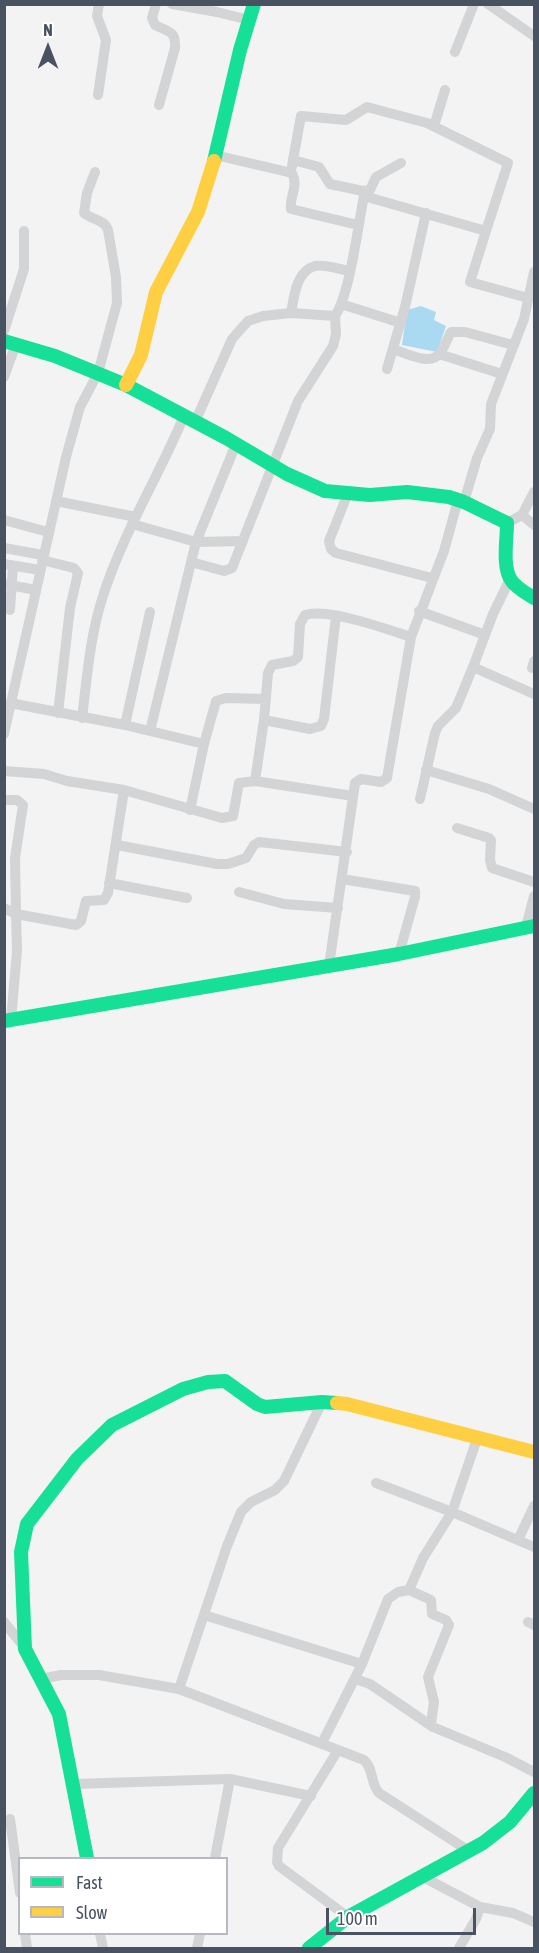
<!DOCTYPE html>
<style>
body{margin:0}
#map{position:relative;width:539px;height:1953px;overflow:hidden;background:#f4f3f3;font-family:"Asap Condensed",sans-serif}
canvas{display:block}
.frame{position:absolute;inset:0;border:6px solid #495261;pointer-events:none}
.legend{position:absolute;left:18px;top:1857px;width:210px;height:78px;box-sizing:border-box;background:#fff;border:2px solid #b6bac0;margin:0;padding:8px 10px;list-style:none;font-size:18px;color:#495261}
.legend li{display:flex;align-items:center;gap:12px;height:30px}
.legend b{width:30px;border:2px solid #b6bac0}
.north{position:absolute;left:18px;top:18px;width:60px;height:60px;-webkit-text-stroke:4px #fff;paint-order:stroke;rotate:0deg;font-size:16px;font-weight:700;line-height:24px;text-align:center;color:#495261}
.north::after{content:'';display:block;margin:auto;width:21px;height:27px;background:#495261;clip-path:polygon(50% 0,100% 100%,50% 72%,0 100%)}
.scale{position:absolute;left:326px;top:1908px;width:150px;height:27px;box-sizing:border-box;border:3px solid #495261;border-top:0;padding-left:8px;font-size:18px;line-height:21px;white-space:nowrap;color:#495261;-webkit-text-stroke:4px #fff;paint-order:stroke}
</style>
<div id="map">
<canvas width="539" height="1953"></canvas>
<div class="frame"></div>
<ul class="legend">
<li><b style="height:8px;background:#16e098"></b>Fast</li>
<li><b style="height:8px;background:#ffcf43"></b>Slow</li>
</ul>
<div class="north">N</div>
<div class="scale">100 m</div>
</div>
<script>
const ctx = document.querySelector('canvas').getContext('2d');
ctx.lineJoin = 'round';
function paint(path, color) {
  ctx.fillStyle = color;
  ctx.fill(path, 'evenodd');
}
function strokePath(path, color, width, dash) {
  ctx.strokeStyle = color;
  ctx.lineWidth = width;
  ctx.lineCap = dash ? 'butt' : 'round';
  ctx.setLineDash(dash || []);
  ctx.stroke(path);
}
const water = new Path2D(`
 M 421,306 L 436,312 L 434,320 L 446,326 L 437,352 L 402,345 L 407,310 Z`);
const street = new Path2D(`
 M 156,4 L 152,18 L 155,25 C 169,32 176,31 175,48 L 159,105
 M 172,4 L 217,12 L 249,20
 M 488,4 L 534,36
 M 455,52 L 474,4
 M 98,95 L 106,40 L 97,16 L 99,4
 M 434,126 L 445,90
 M 215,155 L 292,173 C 299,186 289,197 291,209 L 358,225
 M 292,167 L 293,160 L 319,167 L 330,184 L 363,191 L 370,190 L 376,177 L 401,163
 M 486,231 L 470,282 L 528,298
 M 341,304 L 401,323
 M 291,313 C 294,297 296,271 315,266 C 324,264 340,269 349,271
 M 4,331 L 24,269 L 24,231
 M 393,349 C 405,353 430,366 439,354 C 444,349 447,339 451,332 L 465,332 L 513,345
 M 439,354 L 502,374
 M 387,369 L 405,307 L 426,213
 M 4,377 L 16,344
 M 195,422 L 232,339 L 248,321 L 263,316 L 291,313 L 335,316 C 350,294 358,225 364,196 L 486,231 L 508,163 L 427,123 L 367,107 L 346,120 L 301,116 L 293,160
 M 348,493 L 329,541 L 331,549 L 336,553 L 432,578
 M 56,501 L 136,517
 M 464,502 L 477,458 L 490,429 L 491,404 L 524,319 L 534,272
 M 522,515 L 534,525
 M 4,520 L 48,532
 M 507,523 L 522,515 L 534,492
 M 132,524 L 196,542 L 243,541
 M 4,548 L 43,555
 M 42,560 L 74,568 L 78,573 L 70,608 L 58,713
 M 191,562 L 224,571 L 232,568 L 298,401 L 333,346 L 336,334 L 335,316
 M 4,564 L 40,570
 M 510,579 L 493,614 L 473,667 L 534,694
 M 4,584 L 36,590
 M 10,610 L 13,566
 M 419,611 L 485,635
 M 532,668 L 534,661
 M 10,703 L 125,725 L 204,744 L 190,810
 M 82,718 C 87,678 90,635 103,596 C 123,533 159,476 184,416
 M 264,720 L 310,729 L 321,726 L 324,719 L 336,616
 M 125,725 L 150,612
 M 150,731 L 196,542 L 236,444
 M 4,734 L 66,457 L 80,407 L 98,373 L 117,303 L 116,277 L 108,230 C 104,219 92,220 84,213 L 87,193 L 95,172
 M 204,744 L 216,701 L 226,698 L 266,699
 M 426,770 L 489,789 L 534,809
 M 4,771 L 44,774 L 67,781 L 124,790 L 222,818 L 233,816 L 239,783 L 255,781 L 353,796
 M 255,781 L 264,720 L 268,673 L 272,665 L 293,661 L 298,657 L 300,624 L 305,615 C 329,608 386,629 411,637
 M 420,799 L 435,733 L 438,726 L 456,708 L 473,667
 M 4,800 L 17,800 L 23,805 L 15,858 L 16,914 L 4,908
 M 457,828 L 489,838 L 491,840 L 490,860 L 492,868 L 534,882
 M 117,845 L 217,864 L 228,864 L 246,858 L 254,845 L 259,842 L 347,852
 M 342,879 L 415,891 L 415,897 L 399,954
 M 109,883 L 187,898
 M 239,892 L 284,904 L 338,908
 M 526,927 L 534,896
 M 329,966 L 355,783 L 361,779 L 381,782 L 387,778 L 411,637 L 444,551 L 458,500
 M 11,1020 L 17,951 L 16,914 L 76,925 L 81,921 L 86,901 L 104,900 L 108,893 L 124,790
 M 477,1439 L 452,1512 L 423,1558 L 409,1590 L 431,1600 L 432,1614 L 446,1620 L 449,1625 L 428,1677 L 434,1702 L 431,1724 L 433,1727 L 505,1757 L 534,1772
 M 376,1483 L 452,1512 L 534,1547
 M 518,1540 L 534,1506
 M 204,1615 L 362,1664
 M 4,1622 L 25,1648
 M 528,1622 L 534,1625
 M 41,1679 L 61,1675 L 99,1675 L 179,1689 L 364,1760 C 374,1769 370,1783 379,1793 L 469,1851
 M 355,1679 L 370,1684 L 433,1727
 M 179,1689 L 227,1546 L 241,1512 L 251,1502 L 275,1490 L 284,1481 L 322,1402
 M 322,1743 L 362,1664 L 388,1599 L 398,1592 L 409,1590
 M 338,1750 L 278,1848 L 277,1862 L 279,1866 L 348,1917
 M 230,1779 L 311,1796
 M 74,1784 L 230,1779 L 215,1858
 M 10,1819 L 20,1893
 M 423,1877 L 480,1907 L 476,1919 L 459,1948
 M 480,1907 L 513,1913 L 534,1922
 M 25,1934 L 27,1948
 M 100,1934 L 103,1948
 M 197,1948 L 200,1934`);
const fast = new Path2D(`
 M 214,161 L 240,50 L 254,4
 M 4,341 L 55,356 L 126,385 L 226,438 L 287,474 L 325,491 L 370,495 L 407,492 L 449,497 L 464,502 L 507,523 C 507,540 502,566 511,580 C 516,588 526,593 534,598
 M 4,1021 L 399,954 L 534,926
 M 87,1858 L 59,1714 L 25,1649 L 21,1552 L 27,1524 L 77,1459 L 112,1425 L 183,1389 L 208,1382 L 225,1381 L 257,1404 L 265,1407 L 322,1402 L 337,1403
 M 309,1948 L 348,1917 L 483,1843 L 510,1822 L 534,1793`);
const slow = new Path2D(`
 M 126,385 L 141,355 L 156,292 L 198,212 L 214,161
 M 337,1403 L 347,1404 L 534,1452`);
paint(water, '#aad9f2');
strokePath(street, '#d2d4d6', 10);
strokePath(fast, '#16e098', 14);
strokePath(slow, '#ffcf43', 14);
</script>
